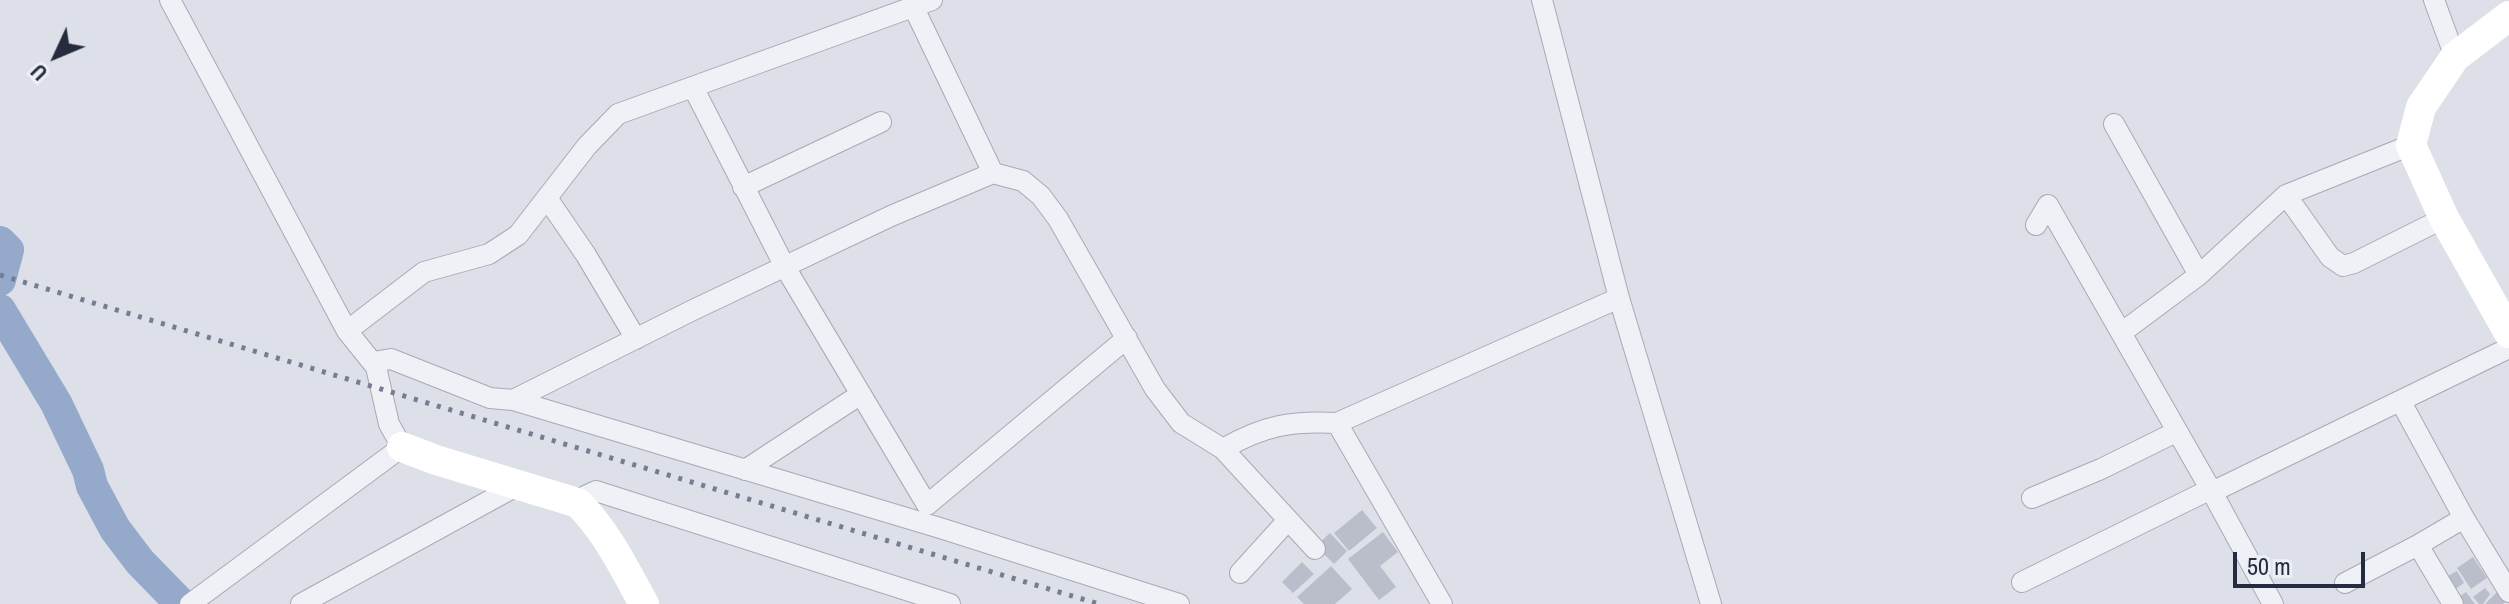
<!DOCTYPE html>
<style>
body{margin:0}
#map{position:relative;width:2509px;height:604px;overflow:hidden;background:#dde0e8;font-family:"Archivo Narrow",sans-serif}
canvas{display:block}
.north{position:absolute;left:16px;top:16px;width:80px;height:80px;-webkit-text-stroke:6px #eceff5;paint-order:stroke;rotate:226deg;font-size:22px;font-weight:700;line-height:32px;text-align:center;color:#252c3f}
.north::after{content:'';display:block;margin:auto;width:28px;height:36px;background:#252c3f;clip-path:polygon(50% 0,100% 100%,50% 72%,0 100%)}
.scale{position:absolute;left:2233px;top:552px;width:132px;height:36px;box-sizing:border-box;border:4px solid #252c3f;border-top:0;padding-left:10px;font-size:24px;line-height:28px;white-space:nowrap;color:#252c3f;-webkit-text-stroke:6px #eceff5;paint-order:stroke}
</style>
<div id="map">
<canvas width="2509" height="604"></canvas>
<div class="north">U</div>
<div class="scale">50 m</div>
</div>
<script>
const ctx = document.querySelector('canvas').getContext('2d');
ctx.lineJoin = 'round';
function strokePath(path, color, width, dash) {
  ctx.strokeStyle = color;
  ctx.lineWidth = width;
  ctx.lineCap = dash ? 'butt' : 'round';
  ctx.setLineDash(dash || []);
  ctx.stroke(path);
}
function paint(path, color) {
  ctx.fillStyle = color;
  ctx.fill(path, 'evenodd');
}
const river = new Path2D(`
 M 0,242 L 8,250 L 0,280
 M 0,310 L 56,403 L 88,470 L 92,486 L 115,529 L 140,562 L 181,604`);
const building = new Path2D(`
 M 1362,510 L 1377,528 L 1349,551 L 1334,533 Z
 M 1383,532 L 1398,552 L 1380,566 L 1396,587 L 1379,600 L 1348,559 Z
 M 1330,533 L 1347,551 L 1334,564 L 1316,546 Z
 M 2473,557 L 2487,578 L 2471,589 L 2457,568 Z
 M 1302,562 L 1314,574 L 1293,593 L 1282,582 Z
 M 1331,566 L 1352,589 L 1335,604 L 1304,604 L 1297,597 Z
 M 2457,571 L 2464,583 L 2454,590 L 2446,577 Z
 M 2485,588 L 2490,594 L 2483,604 L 2479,604 L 2473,597 Z
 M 2466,592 L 2475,604 L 2460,604 L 2456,599 Z
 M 2497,592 L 2506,601 L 2503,604 L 2485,604 Z`);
const street = new Path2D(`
 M 170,0 L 347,331 L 376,367 L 389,424 L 402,447 L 190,604
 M 1542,0 L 1619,298 L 1711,604
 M 2434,0 L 2455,57
 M 913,6 L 993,173
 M 694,89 L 785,267 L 927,505 L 1127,338
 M 2114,124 L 2199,275
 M 743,187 L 881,122
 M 2286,195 L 2330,257 L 2343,266 L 2354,263 L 2444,218
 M 547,198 L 586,255 L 636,339
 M 2036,225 L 2048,205 L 2212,492 L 2273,604
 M 347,331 L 424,272 L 489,254 L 518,235 L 587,146 L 618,114 L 932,0
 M 2121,333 L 2199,275 L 2286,195 L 2411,145
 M 373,362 L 391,359 L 490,398 L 513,400 L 940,528 L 1179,604
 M 513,400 L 693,310 L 891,216 L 993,173 L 1023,181 L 1041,196 L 1058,219 L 1155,389 L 1181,423 L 1223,449 C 1264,425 1291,421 1337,423 L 1619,298
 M 2401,402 L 2464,518 L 2509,592
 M 1337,423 L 1442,604
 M 1223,449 L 1315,549
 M 745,470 L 861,394
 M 2212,492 L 2509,348
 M 2032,498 L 2101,469 L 2176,432
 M 578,503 L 585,496 L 596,491 L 950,604
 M 1240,573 L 1288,520
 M 2022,582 L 2211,489
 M 2345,583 L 2418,545
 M 301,604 L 520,484
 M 2453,604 L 2418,545 L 2464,518`);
const secondary = new Path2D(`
 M 2509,16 L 2455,57 L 2421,107 L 2411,145 L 2444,218 L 2509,333
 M 402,447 L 436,460 L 578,503 C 607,532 624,568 644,604`);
const rail = new Path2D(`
 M 0,275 L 1099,604`);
strokePath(river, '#95a9cb', 32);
paint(building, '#babecb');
strokePath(street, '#a6aab5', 22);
strokePath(street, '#f0f1f6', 20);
strokePath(secondary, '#fff', 30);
strokePath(rail, '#757d92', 5, [4, 8]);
</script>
